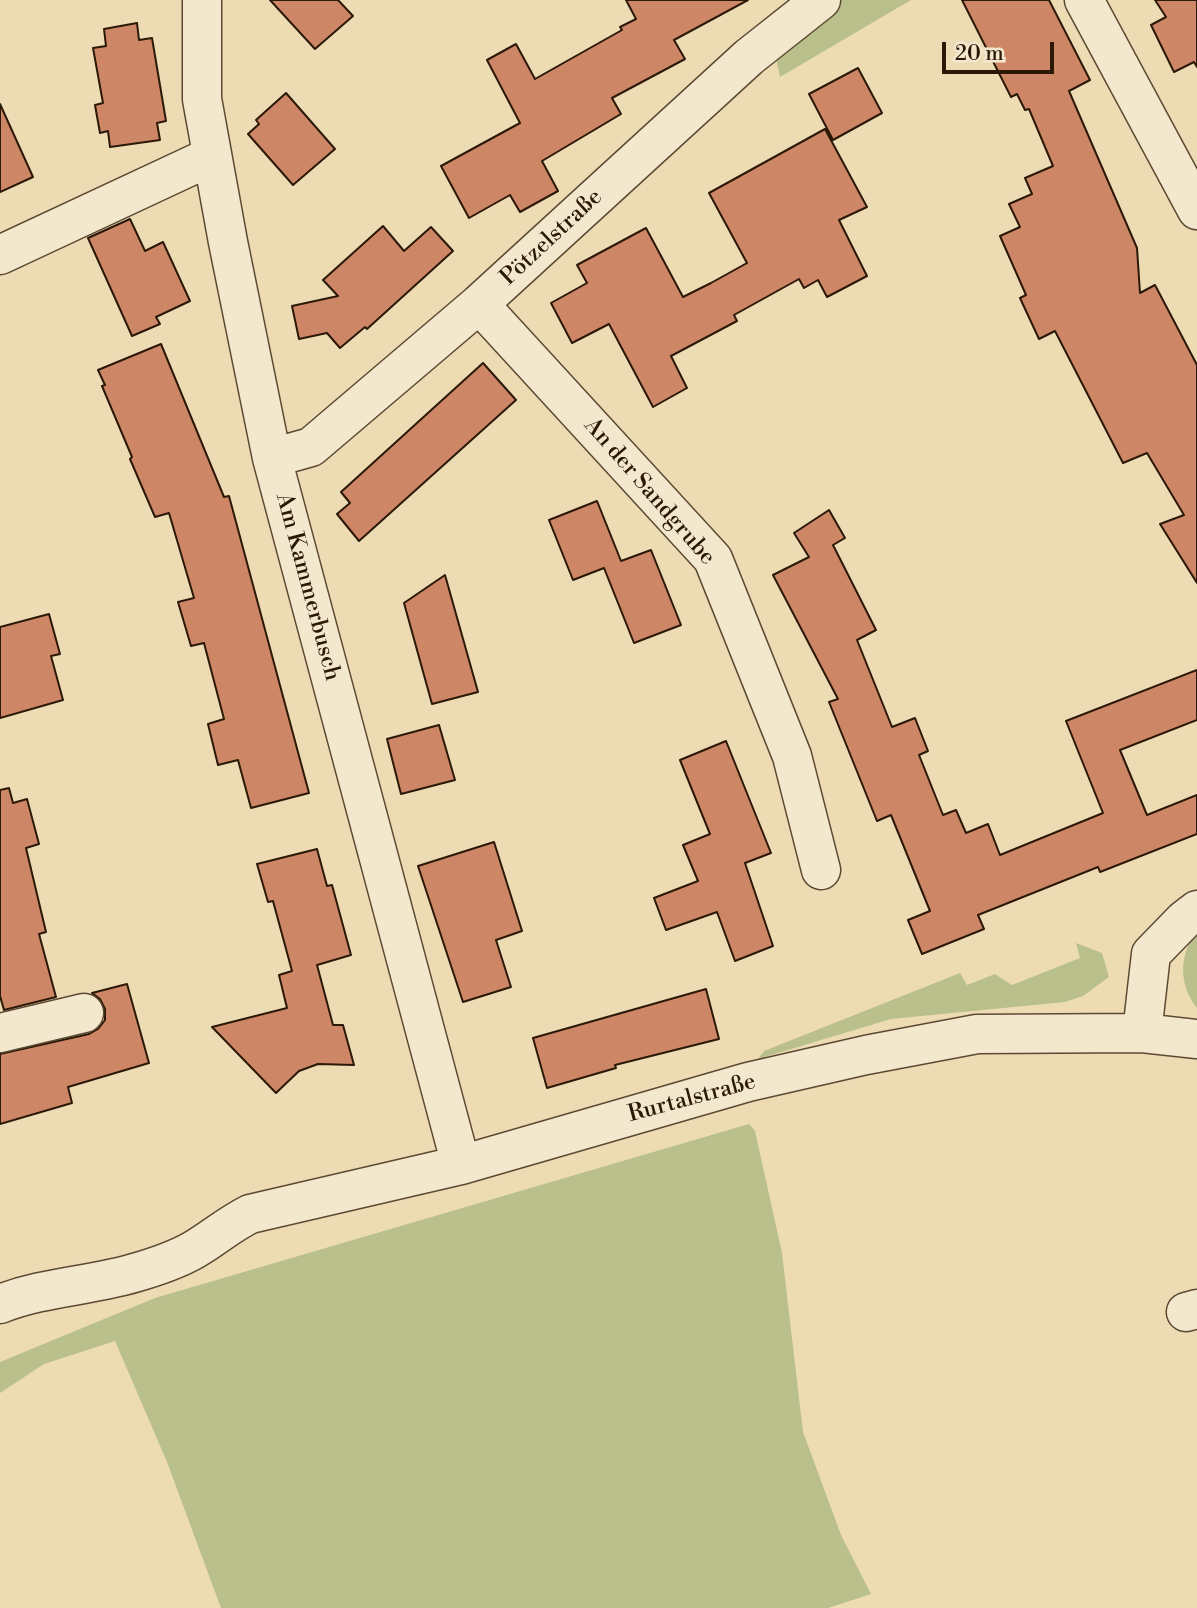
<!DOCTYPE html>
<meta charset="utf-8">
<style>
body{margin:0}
#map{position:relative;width:1197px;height:1608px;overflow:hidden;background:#eddbb4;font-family:"Libre Bodoni",serif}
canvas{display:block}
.scale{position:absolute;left:942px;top:42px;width:112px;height:32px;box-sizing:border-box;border:4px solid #2b1807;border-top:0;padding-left:9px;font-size:21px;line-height:24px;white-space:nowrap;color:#2b1807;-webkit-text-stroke:5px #f3e8ce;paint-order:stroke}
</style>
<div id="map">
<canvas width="1197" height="1608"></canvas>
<div class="scale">20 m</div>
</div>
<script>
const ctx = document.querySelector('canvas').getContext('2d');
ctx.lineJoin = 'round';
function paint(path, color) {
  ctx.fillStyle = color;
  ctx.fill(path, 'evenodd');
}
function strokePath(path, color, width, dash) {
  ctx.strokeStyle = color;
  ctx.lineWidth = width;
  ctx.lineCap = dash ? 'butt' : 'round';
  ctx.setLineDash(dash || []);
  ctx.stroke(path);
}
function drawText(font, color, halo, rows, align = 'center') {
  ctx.font = font + ' "Libre Bodoni",serif';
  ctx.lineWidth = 6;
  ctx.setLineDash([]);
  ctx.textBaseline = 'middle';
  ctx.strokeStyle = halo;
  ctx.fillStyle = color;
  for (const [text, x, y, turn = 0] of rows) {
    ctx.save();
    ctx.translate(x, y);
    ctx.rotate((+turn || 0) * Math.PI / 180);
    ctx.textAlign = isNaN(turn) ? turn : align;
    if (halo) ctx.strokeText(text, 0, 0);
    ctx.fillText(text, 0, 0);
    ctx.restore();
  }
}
const green = new Path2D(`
 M 839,0 L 911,0 L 780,77 L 774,49 Z
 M 1197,932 L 1197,1008 C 1179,986 1178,954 1197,932 Z
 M 1076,943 L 1102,953 L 1109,977 L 1083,996 L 1065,1002 L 891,1019 L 758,1059 L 764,1051 L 960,973 L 967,985 L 995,974 L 1012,985 L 1080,958 Z
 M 749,1124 L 755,1131 L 782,1253 L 803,1432 L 841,1535 L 871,1594 L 828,1608 L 221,1608 L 167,1462 L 115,1341 L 44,1364 L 0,1393 L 0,1362 L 155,1298 Z`);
const building = new Path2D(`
 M 270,0 L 338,0 L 353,16 L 315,49 Z
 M 626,0 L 748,0 L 674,40 L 685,59 L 612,98 L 621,114 L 542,161 L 558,191 L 520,212 L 510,195 L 469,218 L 441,166 L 520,123 L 487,60 L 516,44 L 535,79 L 622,30 L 620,27 L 636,19 Z
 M 962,0 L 1049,0 L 1090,80 L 1069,91 L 1137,248 L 1140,293 L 1155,285 L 1197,365 L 1197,583 L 1160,524 L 1184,515 L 1147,453 L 1123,463 L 1055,331 L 1039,339 L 1020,298 L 1026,295 L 1000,236 L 1020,227 L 1009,204 L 1032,194 L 1025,178 L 1053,166 L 1029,109 L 1025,110 L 1017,94 L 1011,97 Z
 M 1155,0 L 1197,0 L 1197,67 L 1194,62 L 1174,72 L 1151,25 L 1166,17 Z
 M 137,23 L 139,40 L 152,38 L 166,121 L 157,123 L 160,140 L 110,147 L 108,131 L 100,133 L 95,105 L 103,103 L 93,48 L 106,46 L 104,29 Z
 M 858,68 L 882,113 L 833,140 L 809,94 Z
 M 286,93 L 335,149 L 293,185 L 248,134 L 259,124 L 256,120 Z
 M 0,104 L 33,177 L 0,192 Z
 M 825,129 L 867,207 L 839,220 L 867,276 L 827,297 L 818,280 L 804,288 L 799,279 L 734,315 L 737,321 L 671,356 L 687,388 L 653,407 L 609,324 L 572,343 L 551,303 L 587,283 L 577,265 L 646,228 L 683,297 L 711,283 L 747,263 L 709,193 Z
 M 130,219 L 145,251 L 163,242 L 190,301 L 156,317 L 160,324 L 132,336 L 88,238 Z
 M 383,226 L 404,251 L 431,227 L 453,251 L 367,329 L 365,327 L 340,348 L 327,333 L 299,339 L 292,306 L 338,296 L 323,280 Z
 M 161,344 L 224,497 L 229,496 L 309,793 L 251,808 L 238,760 L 218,765 L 208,724 L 224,719 L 204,643 L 191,646 L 178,602 L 194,598 L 169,513 L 155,517 L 130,459 L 132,457 L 102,386 L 105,385 L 98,370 Z
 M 483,363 L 516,400 L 359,541 L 337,514 L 350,503 L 341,492 Z
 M 597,501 L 621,561 L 651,550 L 681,625 L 634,643 L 604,568 L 573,580 L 549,520 Z
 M 829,510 L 845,538 L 833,545 L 876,630 L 857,640 L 892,727 L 915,718 L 928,751 L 919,755 L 943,815 L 956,810 L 966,833 L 988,824 L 1000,855 L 1103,813 L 1066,721 L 1197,670 L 1197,720 L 1120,750 L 1147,815 L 1197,795 L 1197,834 L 1100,872 L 1098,867 L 978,915 L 984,929 L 922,954 L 908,920 L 930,911 L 891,815 L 877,821 L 829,702 L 838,699 L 773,575 L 809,557 L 794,533 Z
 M 445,575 L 478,692 L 432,704 L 404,603 Z
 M 49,614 L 60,654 L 51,656 L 63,700 L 0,718 L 0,627 Z
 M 439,725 L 455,780 L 401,794 L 387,739 Z
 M 726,741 L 771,853 L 745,863 L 773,946 L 735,961 L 717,912 L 666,930 L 654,898 L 698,881 L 683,845 L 710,834 L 680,760 Z
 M 9,788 L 13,803 L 27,799 L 39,844 L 26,848 L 46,932 L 39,934 L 56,997 L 4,1010 L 0,996 L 0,790 Z
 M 494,842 L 522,931 L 496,940 L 511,987 L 463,1002 L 418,866 Z
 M 317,849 L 327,886 L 332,885 L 351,955 L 317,965 L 333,1025 L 343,1025 L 354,1065 L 318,1064 L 299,1071 L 276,1093 L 212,1027 L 287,1008 L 279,975 L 292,971 L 273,901 L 268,902 L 257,864 Z
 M 127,984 L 149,1063 L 68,1087 L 72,1103 L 0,1124 L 0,1054 L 89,1034 L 98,1029 L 105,1020 L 105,1009 L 100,999 L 92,993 Z
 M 706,989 L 719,1039 L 615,1065 L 616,1068 L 547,1088 L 533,1038 Z`);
const minor = new Path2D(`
 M 202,0 L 202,99 L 228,242 L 272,458 L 461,1165
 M 1084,0 L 1197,210
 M 0,255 L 212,156
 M 479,304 L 713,559 L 792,756 L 821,870
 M 272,458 L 311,447 L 479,304 L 749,57 L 821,0
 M 0,1033 L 84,1013
 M 1142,1033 L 1151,954 L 1184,920 L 1197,910
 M 0,1304 C 46,1286 94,1286 141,1271 C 161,1265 182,1258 200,1246 C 217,1235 232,1223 250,1214 L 461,1165 L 748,1082 L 866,1055 L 977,1034 L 1142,1033 L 1197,1039
 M 1186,1312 L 1197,1309`);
const streetNames = [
 ["Pötzelstraße",552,238,-43],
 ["An der Sandgrube",649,492,49],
 ["Am Kammerbusch",307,587,75],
 ["Rurtalstraße",692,1099,-15]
];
paint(green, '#b9c08c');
paint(building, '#ce8766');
strokePath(building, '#2b1807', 2);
strokePath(minor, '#5c4932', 41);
strokePath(minor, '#f3e8ce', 38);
drawText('23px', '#2b1807', '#f3e8ce', streetNames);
</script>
